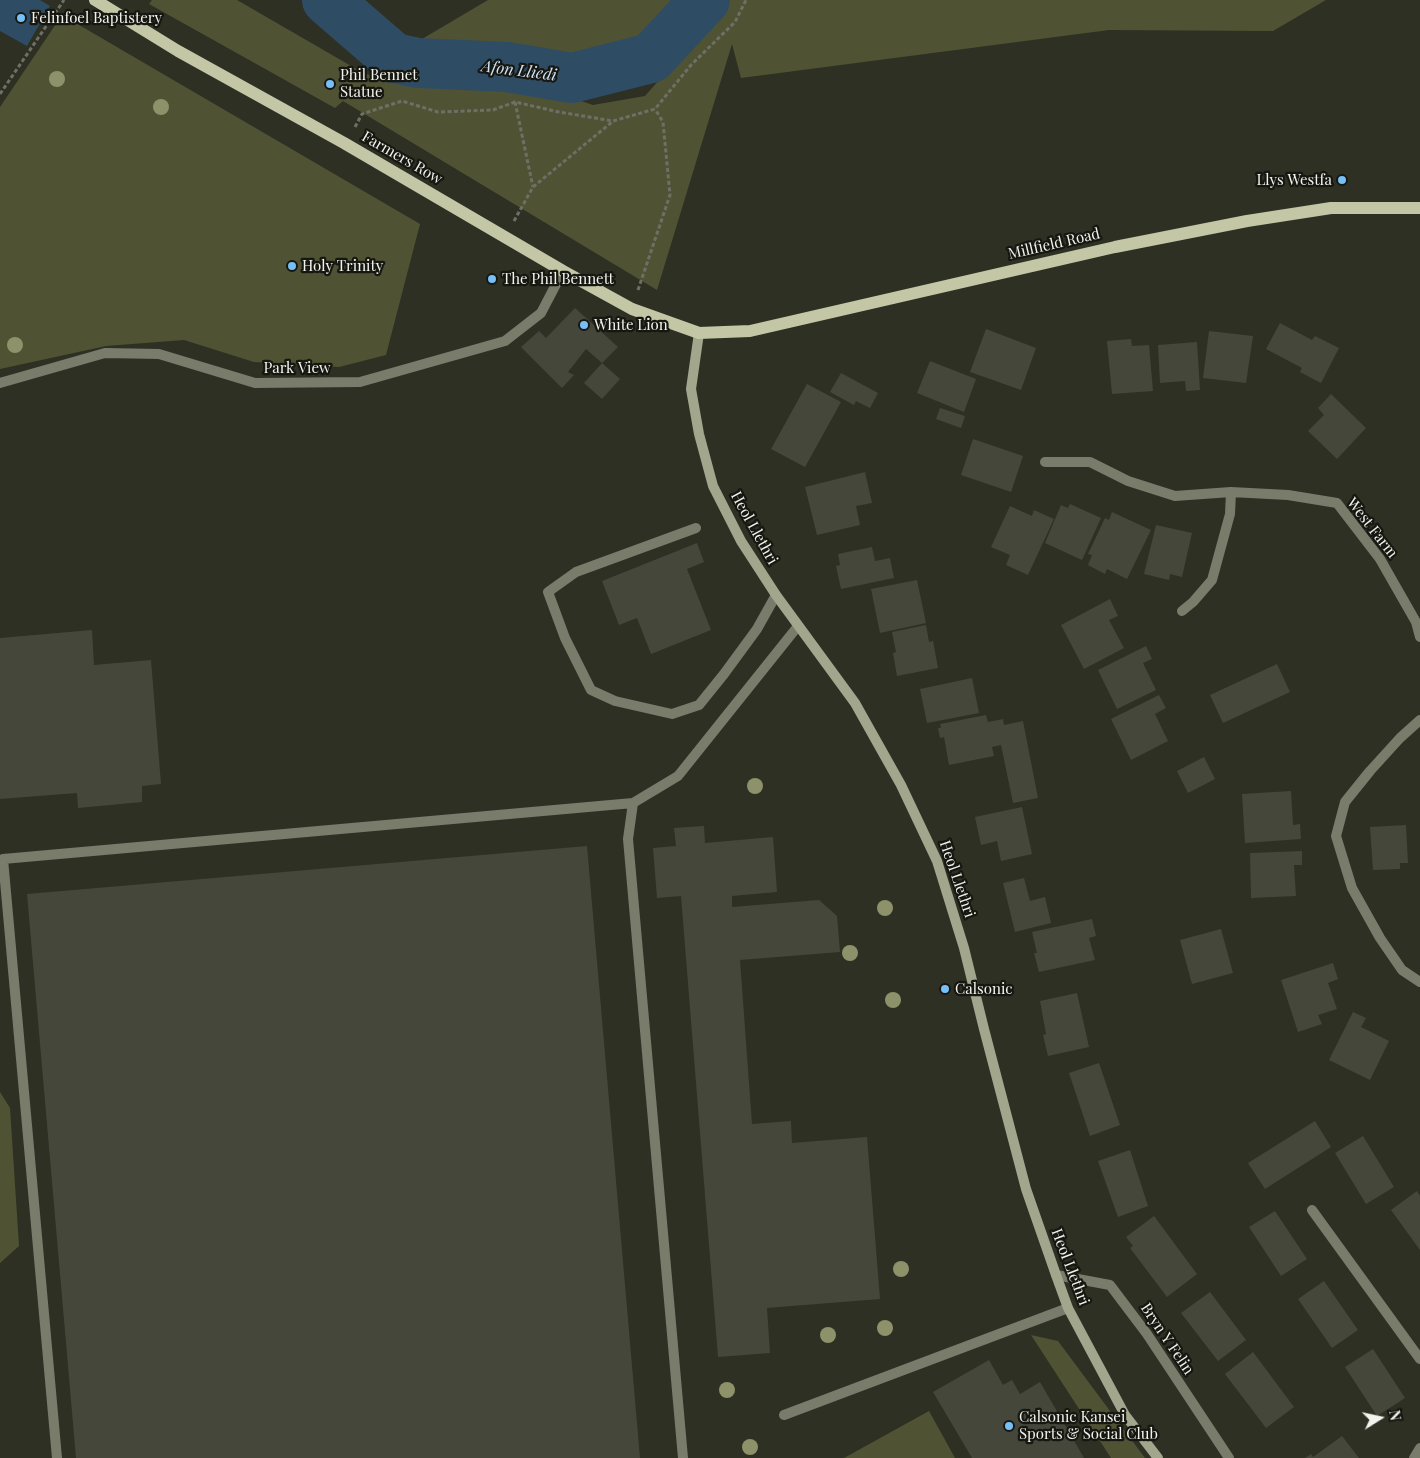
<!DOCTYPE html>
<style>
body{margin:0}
#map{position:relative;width:1420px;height:1458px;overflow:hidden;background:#2e3024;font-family:"Playfair Display",serif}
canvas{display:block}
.north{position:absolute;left:1355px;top:1393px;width:50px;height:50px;-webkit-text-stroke:4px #171712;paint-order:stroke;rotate:80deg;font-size:14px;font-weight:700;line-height:20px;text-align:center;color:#f2f3ec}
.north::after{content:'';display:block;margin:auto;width:18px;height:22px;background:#f2f3ec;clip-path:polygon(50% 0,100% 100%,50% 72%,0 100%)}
</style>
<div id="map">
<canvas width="1420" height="1458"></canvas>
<div class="north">N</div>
</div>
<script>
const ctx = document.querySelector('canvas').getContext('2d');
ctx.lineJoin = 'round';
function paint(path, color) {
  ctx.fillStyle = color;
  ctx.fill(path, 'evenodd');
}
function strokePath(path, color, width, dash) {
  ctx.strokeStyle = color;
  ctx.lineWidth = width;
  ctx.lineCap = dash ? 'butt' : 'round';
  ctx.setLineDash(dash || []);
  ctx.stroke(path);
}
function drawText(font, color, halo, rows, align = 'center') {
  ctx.font = font + ' "Playfair Display",serif';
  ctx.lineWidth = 4.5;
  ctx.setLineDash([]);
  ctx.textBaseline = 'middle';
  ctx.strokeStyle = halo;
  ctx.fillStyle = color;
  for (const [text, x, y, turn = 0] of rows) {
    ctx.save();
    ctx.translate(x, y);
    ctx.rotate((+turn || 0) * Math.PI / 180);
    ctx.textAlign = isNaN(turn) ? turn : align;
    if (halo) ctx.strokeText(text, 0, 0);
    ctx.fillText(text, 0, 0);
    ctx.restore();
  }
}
const green = new Path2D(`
 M 152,0 L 237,0 L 365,74 L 418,82 L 524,82 L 593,105 L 645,96 L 704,29 L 686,7 L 668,11 L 639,41 L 599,59 L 572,63 L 470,47 L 417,42 L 488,0 L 1326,0 L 1273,31 L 1109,30 L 741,78 L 732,44 L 657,290 L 343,101 L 335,108 L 149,4 Z
 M 62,15 L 420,224 L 386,355 L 339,367 L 254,362 L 184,340 L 106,346 L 0,369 L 0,107 Z
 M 0,1092 L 10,1108 L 19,1246 L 0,1263 Z
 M 1031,1335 L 1058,1341 L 1145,1458 L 1111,1458 Z
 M 929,1411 L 955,1458 L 844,1458 Z`);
const water = new Path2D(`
 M 0,0 L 40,0 L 50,6 L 27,46 L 0,31 Z`);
const river = new Path2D(`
 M 327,0 L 394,58 L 418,63 L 507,67 L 572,78 L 651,58 L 705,0`);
const building = new Path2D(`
 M 575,308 L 618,347 L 602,363 L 620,379 L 602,399 L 584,383 L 602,363 L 586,349 L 568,372 L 574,375 L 562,388 L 521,347 L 539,331 L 546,338 Z
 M 1280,323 L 1312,340 L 1315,336 L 1339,348 L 1321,383 L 1300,372 L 1302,368 L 1266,349 Z
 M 986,329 L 1036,348 L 1021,390 L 970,372 Z
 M 1209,331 L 1253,336 L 1246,383 L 1203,378 Z
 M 1131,339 L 1132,346 L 1149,345 L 1153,391 L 1112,394 L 1107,341 Z
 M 1197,342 L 1200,390 L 1186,391 L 1185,381 L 1160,383 L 1158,345 Z
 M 930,361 L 976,379 L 964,412 L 917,393 Z
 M 841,373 L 878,393 L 870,408 L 856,401 L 854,405 L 830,392 Z
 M 807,384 L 841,402 L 805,467 L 771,449 Z
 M 1331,394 L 1366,428 L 1337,459 L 1308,431 L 1324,415 L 1318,408 Z
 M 940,408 L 965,416 L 961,428 L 936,419 Z
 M 973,439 L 1023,456 L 1011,492 L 961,475 Z
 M 865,472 L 872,503 L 856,506 L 860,525 L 817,535 L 805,487 Z
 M 1070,504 L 1101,518 L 1082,560 L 1045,543 L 1061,505 L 1068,508 Z
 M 1010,506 L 1032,516 L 1034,510 L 1054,519 L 1028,575 L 1006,565 L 1010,555 L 991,547 Z
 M 1112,512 L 1151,530 L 1127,579 L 1107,569 L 1105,574 L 1088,565 L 1092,555 L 1088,554 L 1105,518 L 1109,520 Z
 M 1156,525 L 1192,533 L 1182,577 L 1170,574 L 1169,580 L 1144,574 Z
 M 697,543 L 704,562 L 687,569 L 711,630 L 651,654 L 637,618 L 619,625 L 602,581 Z
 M 872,547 L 875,561 L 890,558 L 894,578 L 841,589 L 836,566 L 840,565 L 838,554 Z
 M 917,580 L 926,623 L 880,633 L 871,589 Z
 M 1110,599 L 1118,616 L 1109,620 L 1124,648 L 1084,669 L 1061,625 Z
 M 926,625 L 929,642 L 933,641 L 938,668 L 897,676 L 893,653 L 896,652 L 892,632 Z
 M 92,630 L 94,665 L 151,660 L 161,784 L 142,786 L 142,802 L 78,808 L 77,793 L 0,799 L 0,638 Z
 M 1146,646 L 1152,659 L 1143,663 L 1156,690 L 1117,709 L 1098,670 Z
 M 1277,664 L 1290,692 L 1223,723 L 1210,695 Z
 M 972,678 L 979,713 L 927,723 L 920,689 Z
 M 1159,695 L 1166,708 L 1155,714 L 1168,741 L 1131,760 L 1111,719 Z
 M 986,715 L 988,722 L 1003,719 L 1004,725 L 1023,721 L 1038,798 L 1013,803 L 1001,745 L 992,747 L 994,756 L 949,765 L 944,737 L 940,738 L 938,728 L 941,728 L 940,724 Z
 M 1204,757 L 1215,779 L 1188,793 L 1177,771 Z
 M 1291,791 L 1293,825 L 1300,824 L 1301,839 L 1245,843 L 1242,794 Z
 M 1022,807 L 1032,854 L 1001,861 L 997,841 L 981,845 L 975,817 Z
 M 1406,825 L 1408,863 L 1400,863 L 1400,869 L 1373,870 L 1370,827 Z
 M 704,826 L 705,843 L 773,837 L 777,892 L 732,896 L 732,907 L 819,900 L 837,916 L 840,952 L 740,960 L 752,1124 L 791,1121 L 792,1143 L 867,1137 L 880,1299 L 767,1308 L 770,1353 L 718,1357 L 681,896 L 657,898 L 653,848 L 676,846 L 674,828 Z
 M 587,846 L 640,1458 L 76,1458 L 27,894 Z
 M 1302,851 L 1302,865 L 1294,865 L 1296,896 L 1251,898 L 1250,853 Z
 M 1024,878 L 1030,901 L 1045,897 L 1051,923 L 1015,932 L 1003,883 Z
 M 1092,919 L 1096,936 L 1089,938 L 1095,960 L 1039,972 L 1034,953 L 1037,953 L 1032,932 Z
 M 1221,929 L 1233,973 L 1192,984 L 1180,940 Z
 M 1333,963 L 1338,979 L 1328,983 L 1337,1009 L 1318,1015 L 1322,1024 L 1298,1032 L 1281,980 Z
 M 1077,993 L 1089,1047 L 1048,1056 L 1043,1035 L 1046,1034 L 1040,1001 Z
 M 1353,1012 L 1366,1018 L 1361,1027 L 1389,1041 L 1370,1080 L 1329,1060 Z
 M 1099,1063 L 1120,1125 L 1090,1136 L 1069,1073 Z
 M 1315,1121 L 1331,1147 L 1265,1189 L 1248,1163 Z
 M 1363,1136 L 1394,1187 L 1366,1204 L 1335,1153 Z
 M 1130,1150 L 1148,1206 L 1118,1217 L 1098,1161 Z
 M 1417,1191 L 1420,1196 L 1420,1250 L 1391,1210 Z
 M 1275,1211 L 1307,1259 L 1281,1276 L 1249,1227 Z
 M 1154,1216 L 1197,1274 L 1167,1297 L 1130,1248 L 1133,1246 L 1126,1237 Z
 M 1324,1281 L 1358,1330 L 1332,1348 L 1298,1299 Z
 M 1210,1292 L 1246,1340 L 1218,1361 L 1181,1313 Z
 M 1373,1349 L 1405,1398 L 1377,1416 L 1345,1367 Z
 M 1253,1352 L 1294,1407 L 1266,1428 L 1225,1374 Z
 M 989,1360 L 1003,1385 L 1012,1380 L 1020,1394 L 1040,1382 L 1084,1458 L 972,1458 L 933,1392 Z
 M 1342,1436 L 1359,1458 L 1305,1458 L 1311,1454 L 1313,1457 Z`);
const path = new Path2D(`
 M 0,94 L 64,0
 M 515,102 L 533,187
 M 355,127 L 362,114 L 402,101 L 438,112 L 493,110 L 515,102 L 559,112 L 613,121 L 655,109 L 691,65 L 735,22 L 746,0
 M 514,221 L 533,187 L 612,122
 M 638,290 L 670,195 L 663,122 L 655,109`);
const lane = new Path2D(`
 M 696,528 L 576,572 L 548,592 L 565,638 L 591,690 L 615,701 L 672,714 L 699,705 L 724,674 L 757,629 L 776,595
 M 633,803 L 628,839 L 683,1458
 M 784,1415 L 1068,1308
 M 57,1458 L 3,859 L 633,803 L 678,776 L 798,626`);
const street = new Path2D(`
 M 0,383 L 105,353 L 159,354 L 255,383 L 360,382 L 505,341 L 541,313 L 563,271
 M 1045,462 L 1090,462 L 1128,481 L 1175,496 L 1231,492 L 1288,495 L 1337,503 L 1380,559 L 1416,622 L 1420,637
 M 1182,611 L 1193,602 L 1212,580 L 1230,514 L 1231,492
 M 1420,720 L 1400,738 L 1370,771 L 1345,802 L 1336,836 L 1352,888 L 1380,938 L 1402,970 L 1420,982
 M 1312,1210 L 1420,1359
 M 1056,1275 L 1110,1285 L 1147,1334 L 1229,1458
 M 1414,1458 L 1420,1448`);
const secondary = new Path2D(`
 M 699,333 L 691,389 L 699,434 L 713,486 L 741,541 L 776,595 L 855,703 L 901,785 L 937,861 L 964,948 L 984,1029 L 1026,1189 L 1056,1275 L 1068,1308 L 1125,1415 L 1158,1458`);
const primary = new Path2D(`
 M 95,0 L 178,51 L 344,143 L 563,271 L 632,309 L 699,333 L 750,331 L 1115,247 L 1247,221 L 1331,208 L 1420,208`);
const trees = [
 [57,79],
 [161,107],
 [15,345],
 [755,786],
 [885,908],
 [850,953],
 [893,1000],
 [901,1269],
 [885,1328],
 [828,1335],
 [727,1390],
 [750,1447]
];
const markers = [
 [21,18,5,"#76c0f7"],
 [330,84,5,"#76c0f7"],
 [1342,180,5,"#76c0f7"],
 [292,266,5,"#76c0f7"],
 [492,279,5,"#76c0f7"],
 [584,325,5,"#76c0f7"],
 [945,989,5,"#76c0f7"],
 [1009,1426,5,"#76c0f7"]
];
const poiNames = [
 ["Felinfoel Baptistery",31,18],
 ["Phil Bennet",340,75],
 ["Statue",340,92],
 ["Llys Westfa",1332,180,"right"],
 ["Holy Trinity",302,266],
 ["The Phil Bennett",502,279],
 ["White Lion",594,325],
 ["Calsonic",955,989],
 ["Calsonic Kansei",1019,1417],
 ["Sports & Social Club",1019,1434]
];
const streetNames = [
 ["Farmers Row",402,158,30],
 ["Millfield Road",1054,244,-13],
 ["Park View",297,368],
 ["Heol Llethri",754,528,61],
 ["West Farm",1372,528,52],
 ["Heol Llethri",957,879,71],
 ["Heol Llethri",1070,1267,69],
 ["Bryn Y Felin",1167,1339,56]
];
const waterNames = [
 ["Afon Lliedi",519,71,7]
];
paint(green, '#505333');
paint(water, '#2e4d64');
strokePath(river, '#2e4d64', 50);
paint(building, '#45473b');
strokePath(path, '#6e7065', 3, [4, 2.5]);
strokePath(lane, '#797b6b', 10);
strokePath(street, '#797b6b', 10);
strokePath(secondary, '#a2a68c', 10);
strokePath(primary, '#c3c7a6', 12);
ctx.fillStyle = '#8e926a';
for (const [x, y] of trees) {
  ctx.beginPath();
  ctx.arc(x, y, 8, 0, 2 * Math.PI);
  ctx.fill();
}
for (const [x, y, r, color] of markers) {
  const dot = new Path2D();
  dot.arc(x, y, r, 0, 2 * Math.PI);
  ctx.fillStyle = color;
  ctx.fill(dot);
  strokePath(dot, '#171712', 2);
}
drawText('15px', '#f2f3ec', '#171712', poiNames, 'left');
drawText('15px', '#f2f3ec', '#171712', streetNames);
drawText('italic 16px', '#d0e5f7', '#171712', waterNames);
</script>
